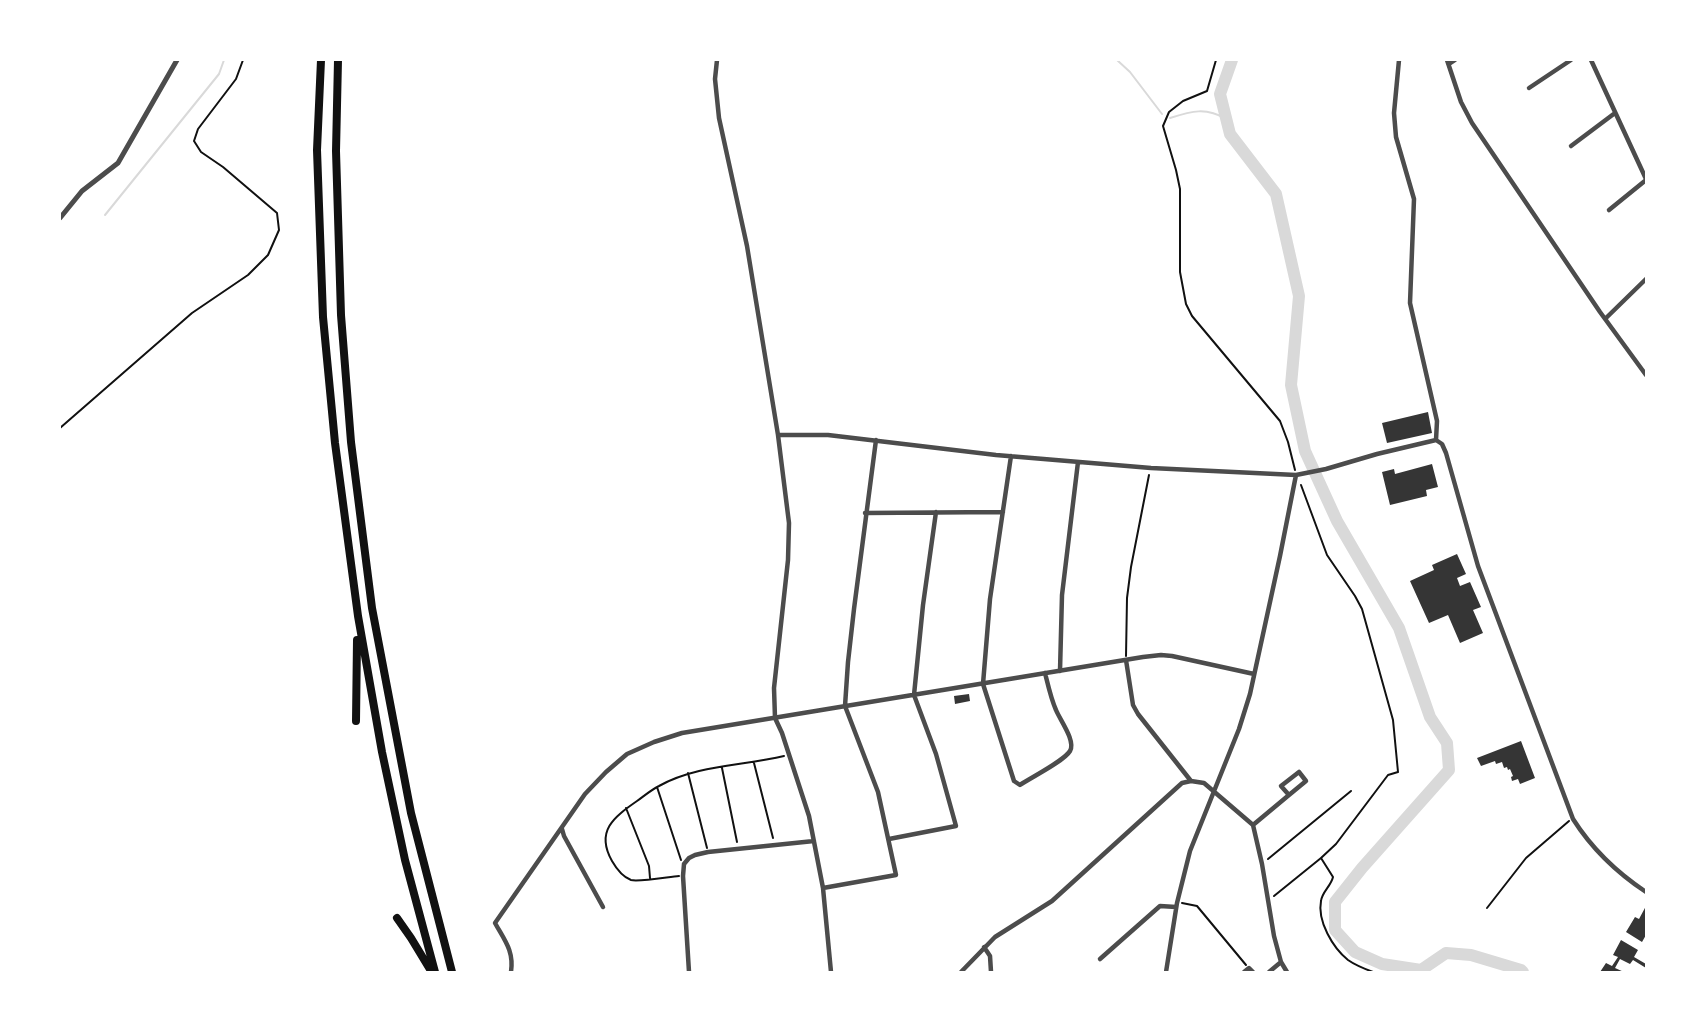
<!DOCTYPE html>
<style>
body{margin:0}
#map{position:relative;width:1706px;height:1032px;overflow:hidden;background:#fff;font-family:"IBM Plex Sans",sans-serif}
canvas{display:block}
.frame{position:absolute;inset:0;border:61px solid #fff;pointer-events:none}
</style>
<div id="map">
<canvas width="1706" height="1032"></canvas>
<div class="frame"></div>
</div>
<script>
const ctx = document.querySelector('canvas').getContext('2d');
ctx.lineJoin = 'round';
function strokePath(path, color, width, dash) {
  ctx.strokeStyle = color;
  ctx.lineWidth = width;
  ctx.lineCap = dash ? 'butt' : 'round';
  ctx.setLineDash(dash || []);
  ctx.stroke(path);
}
function paint(path, color) {
  ctx.fillStyle = color;
  ctx.fill(path, 'evenodd');
}
const stream = new Path2D(`
 M 1117,60 L 1130,72 L 1162,114
 M 1170,118 C 1192,111 1206,107 1226,119
 M 105,215 L 219,74 L 224,60`);
const river = new Path2D(`
 M 1232,60 L 1220,94 L 1230,134 L 1276,194 L 1299,296 L 1291,385 L 1305,451 L 1337,521 L 1399,628 L 1430,717 L 1447,743 L 1449,770 L 1362,868 L 1335,902 L 1335,930 L 1355,952 L 1382,964 L 1421,970 L 1446,953 L 1471,955 L 1521,970 L 1523,972`);
const building = new Path2D(`
 M 1428,412 L 1432,433 L 1387,443 L 1382,423 Z
 M 1432,464 L 1438,487 L 1426,490 L 1427,496 L 1390,505 L 1382,472 L 1394,469 L 1395,474 Z
 M 1457,554 L 1466,574 L 1457,578 L 1460,586 L 1470,582 L 1481,607 L 1473,610 L 1483,633 L 1460,643 L 1448,615 L 1429,623 L 1410,581 L 1434,570 L 1432,565 Z
 M 969,694 L 970,701 L 955,704 L 954,696 Z
 M 1521,741 L 1535,778 L 1520,784 L 1518,779 L 1512,781 L 1511,777 L 1513,776 L 1510,769 L 1508,770 L 1507,767 L 1504,768 L 1502,762 L 1496,764 L 1495,761 L 1481,766 L 1477,758 Z
 M 1646,906 L 1646,935 L 1642,942 L 1626,932 L 1635,917 L 1639,919 Z
 M 1621,940 L 1638,950 L 1634,957 L 1646,964 L 1646,968 L 1633,960 L 1630,964 L 1620,959 L 1615,968 L 1624,972 L 1600,972 L 1606,963 L 1612,966 L 1618,957 L 1613,955 Z`);
const path = new Path2D(`
 M 1216,60 L 1207,91 L 1183,101 L 1169,112 L 1163,126 L 1176,170 L 1180,189 L 1180,272 L 1186,304 L 1192,316 L 1280,421 L 1288,442 L 1295,470
 M 60,428 L 192,313 L 248,275 L 268,255 L 279,230 L 277,213 L 223,167 L 201,152 L 194,141 L 198,129 L 236,79 L 243,60
 M 1301,485 L 1327,555 L 1355,596 L 1362,609 L 1393,720 L 1398,772 L 1388,775 L 1336,844 L 1321,858 L 1333,877 C 1331,886 1322,892 1321,901 C 1317,921 1333,948 1348,960 C 1355,965 1365,969 1373,972
 M 1126,656 L 1127,598 L 1131,567 L 1149,475
 M 754,763 L 773,838
 M 722,768 L 737,842
 M 688,773 L 707,848
 M 657,787 L 681,860
 M 626,808 L 649,866 L 650,878
 M 1268,859 L 1351,791
 M 679,876 C 668,877 639,882 631,880 C 623,877 616,868 612,861 C 595,831 614,817 637,801 C 644,796 651,790 659,786 C 697,765 742,766 784,756
 M 1274,896 L 1321,858
 M 1182,903 L 1197,906 L 1246,965
 M 1487,908 L 1526,858 L 1569,821`);
const minor = new Path2D(`
 M 717,60 L 715,79 L 719,118 L 747,246 L 778,435 L 789,523 L 788,560 L 774,688 L 775,718 L 782,733 L 809,816 L 823,888 L 831,972
 M 1399,60 L 1394,113 L 1396,137 L 1414,199 L 1410,303 L 1437,421 L 1436,440
 M 1447,60 L 1461,102 L 1472,123 L 1600,312 L 1646,375
 M 1591,60 L 1646,179
 M 1449,64 L 1455,60
 M 1529,88 L 1571,60
 M 1571,146 L 1615,113
 M 1609,210 L 1646,180
 M 1605,319 L 1646,279
 M 778,435 L 828,435 L 996,455 L 1151,468 L 1296,475 L 1326,469 L 1377,454 L 1436,440
 M 1436,440 L 1442,444 L 1446,453 L 1478,566 L 1573,819 C 1592,849 1616,872 1646,892
 M 1011,456 L 990,599 L 983,684 L 1014,781 L 1020,785 C 1032,777 1064,761 1070,751 C 1076,741 1060,720 1056,710 C 1051,699 1048,685 1045,673
 M 865,513 L 1003,512
 M 1126,660 L 1133,705 L 1138,714 L 1191,781
 M 1060,671 L 1062,595 L 1078,462
 M 1299,772 L 1306,781 L 1289,795 L 1281,786 Z
 M 1253,825 L 1289,795
 M 562,829 L 564,836 L 603,907
 M 889,839 L 956,826 L 936,754 L 914,695 L 923,605 L 936,512
 M 823,888 L 896,875 L 878,792 L 845,706 L 848,662 L 854,609 L 876,440
 M 984,947 L 990,956 L 991,972
 M 1100,959 L 1160,906 L 1176,907
 M 511,972 C 514,951 505,941 495,923 L 585,794 L 606,772 L 627,754 L 654,742 L 682,733 L 1143,657 L 1161,655 L 1172,656 L 1254,674
 M 689,972 L 683,876 L 684,864 L 689,858 L 695,855 L 708,852 L 814,841
 M 961,972 L 995,937 L 1052,901 L 1182,783 L 1191,781 L 1204,783 L 1253,825 L 1262,864 L 1274,936 L 1281,962 L 1287,972
 M 1166,972 L 1177,903 L 1190,851 L 1239,729 L 1250,694 L 1280,556 L 1296,475
 M 1244,972 L 1249,968 L 1253,972
 M 1269,972 L 1281,962`);
const tertiary = new Path2D(`
 M 60,218 L 82,191 L 118,163 L 177,60`);
const motorway = new Path2D(`
 M 321,60 L 317,150 L 323,317 L 335,443 L 358,616 L 382,752 L 405,860 L 435,972
 M 338,60 L 336,151 L 341,315 L 351,442 L 372,608 L 411,813 L 452,972
 M 356,721 L 357,640
 M 397,918 L 411,938 L 431,971`);
strokePath(stream, '#d9d9d9', 2);
strokePath(river, '#d9d9d9', 12);
paint(building, '#353535');
strokePath(path, '#111', 2);
strokePath(minor, '#4c4c4c', 4.5);
strokePath(tertiary, '#4c4c4c', 5);
strokePath(motorway, '#111', 8);
</script>
